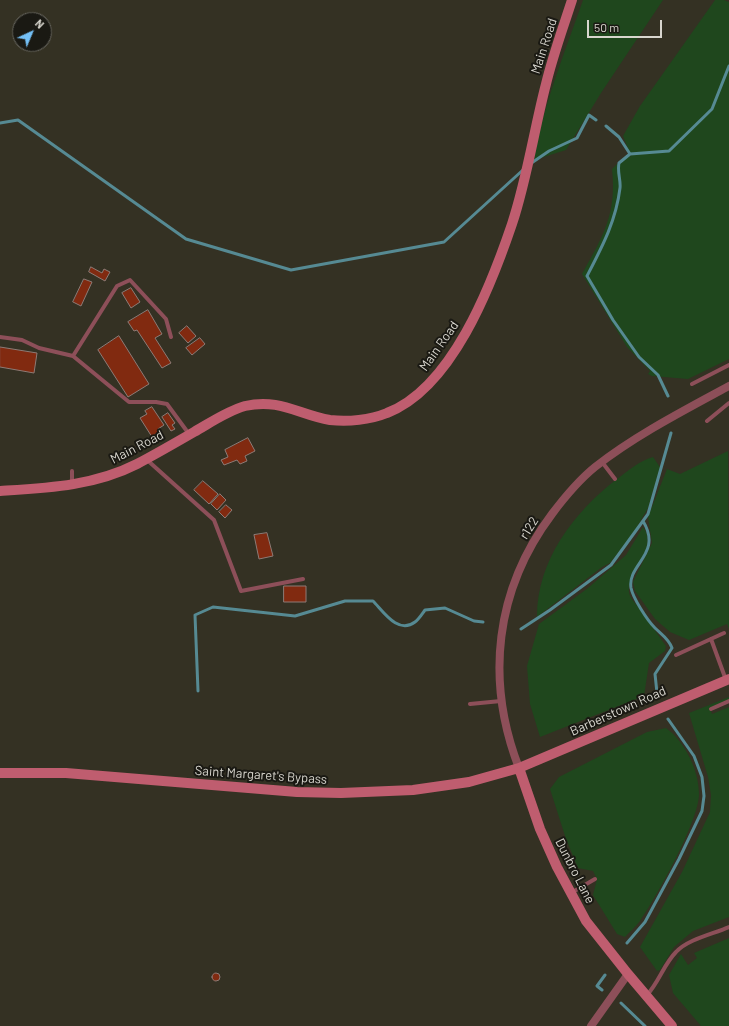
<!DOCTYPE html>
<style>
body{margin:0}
#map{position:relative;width:729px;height:1026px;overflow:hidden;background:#343123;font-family:Barlow,sans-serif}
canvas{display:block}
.north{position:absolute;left:12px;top:12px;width:40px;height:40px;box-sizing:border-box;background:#1a1913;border:1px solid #66655e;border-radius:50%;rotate:44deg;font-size:11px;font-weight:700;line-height:16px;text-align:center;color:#d8d6ce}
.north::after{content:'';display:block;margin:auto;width:14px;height:18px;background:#74c0f6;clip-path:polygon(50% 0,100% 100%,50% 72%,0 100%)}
.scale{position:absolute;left:587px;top:20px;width:75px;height:18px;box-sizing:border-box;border:2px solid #d8d6ce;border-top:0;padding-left:5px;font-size:12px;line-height:14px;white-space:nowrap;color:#d8d6ce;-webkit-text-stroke:3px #1a1913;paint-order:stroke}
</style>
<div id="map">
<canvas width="729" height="1026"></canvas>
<div class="north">N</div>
<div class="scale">50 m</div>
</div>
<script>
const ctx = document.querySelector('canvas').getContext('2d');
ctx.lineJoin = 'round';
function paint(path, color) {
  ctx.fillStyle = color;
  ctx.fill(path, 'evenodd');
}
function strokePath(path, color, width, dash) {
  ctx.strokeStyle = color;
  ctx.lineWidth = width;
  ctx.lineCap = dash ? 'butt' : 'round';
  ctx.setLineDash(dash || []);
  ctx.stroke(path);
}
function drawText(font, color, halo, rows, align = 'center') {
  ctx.font = font + ' Barlow,sans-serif';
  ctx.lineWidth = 4;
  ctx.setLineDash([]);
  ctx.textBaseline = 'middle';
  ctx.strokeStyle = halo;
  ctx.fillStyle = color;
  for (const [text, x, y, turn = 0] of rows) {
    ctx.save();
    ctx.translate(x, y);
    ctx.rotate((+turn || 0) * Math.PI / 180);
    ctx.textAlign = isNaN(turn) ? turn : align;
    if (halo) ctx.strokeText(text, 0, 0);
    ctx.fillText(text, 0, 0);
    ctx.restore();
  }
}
const green = new Path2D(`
 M 583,0 L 663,0 L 601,93 L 566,150 L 534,160 C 543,105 565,52 583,0 Z
 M 715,0 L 724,0 L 729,2 L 729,359 L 688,379 L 652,376 L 648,374 L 650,371 L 627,347 L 582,274 C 603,236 617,214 612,169 L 623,158 L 631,156 L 623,136 L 640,106 Z
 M 728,451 L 729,629 L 727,624 L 689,640 L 670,632 L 655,619 L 635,591 L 633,582 L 652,543 L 648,517 L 667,469 L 680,474 Z
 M 653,457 L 660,467 L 648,508 L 634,532 L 610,563 L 602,567 L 537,617 C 537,560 574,512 617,479 C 628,471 639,461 653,457 Z
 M 643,527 C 661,549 622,574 630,596 C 632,600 636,604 639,608 C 648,621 657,633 666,646 L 665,651 L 649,663 L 644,696 L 540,737 L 530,704 L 527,666 L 539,624 L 588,588 L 626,555 Z
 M 729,697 L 729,700 L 710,708 L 712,714 L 729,707 L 729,917 L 693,931 L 674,947 L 660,970 L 657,971 L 640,947 L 682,872 L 710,812 L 711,795 L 708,777 L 689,713 Z
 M 666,728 C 685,742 699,770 699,794 C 699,821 656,898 640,921 C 636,927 629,932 625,937 L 617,934 L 593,895 L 597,879 L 593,871 L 578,868 L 566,839 L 550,789 L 559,777 L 647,732 Z
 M 729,938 L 729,1026 L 701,1026 L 673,993 L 669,975 L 681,954 L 688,965 L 697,958 L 694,953 Z`);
const stream = new Path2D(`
 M 0,123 L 18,120 L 186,239 L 291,270 L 444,242 L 524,169
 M 606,126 L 619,137 L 630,154
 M 530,164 L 549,151 L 577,138 L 589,115 L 596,120
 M 668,396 L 658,375 L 639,357 L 613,320 L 587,276 C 602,247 616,221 620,188 C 621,180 617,172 619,163 L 630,154 L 669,151 L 712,109 L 729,66
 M 643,521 C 663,554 627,564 631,588 C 633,598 647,620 655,628 C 661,634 669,639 672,648 L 655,674 L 657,693
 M 521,629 L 550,610 L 611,565 L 648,514 L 671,433
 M 198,691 L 195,615 L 213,607 L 295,616 L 345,601 L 373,601 C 383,611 398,635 415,622 C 419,619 422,614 425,610 L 445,608 L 474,621 L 483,622
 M 627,943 L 645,922 L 679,859 L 702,811 L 704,796 L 702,777 L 694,756 L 668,719
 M 602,990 L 597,986 L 605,975
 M 621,1003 L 645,1026`);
const building = new Path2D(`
 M 91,267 L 102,273 L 104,269 L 110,272 L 105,281 L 89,272 Z
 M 84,279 L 92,282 L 81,306 L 73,302 Z
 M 131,288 L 140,302 L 131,308 L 122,293 Z
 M 148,310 L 162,334 L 155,338 L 171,363 L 162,368 L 137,330 L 134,331 L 128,322 Z
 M 187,326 L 196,336 L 188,343 L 179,333 Z
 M 119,336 L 149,384 L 128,397 L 98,350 Z
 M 200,338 L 205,344 L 192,355 L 186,348 Z
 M 0,347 L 37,353 L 34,373 L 0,367 Z
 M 152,407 L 164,425 L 158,429 L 160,431 L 152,437 L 140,418 L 147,414 L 145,411 Z
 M 168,413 L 175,423 L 172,425 L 175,429 L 171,431 L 162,417 Z
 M 248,438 L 255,451 L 245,456 L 247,461 L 240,464 L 237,460 L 224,465 L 221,460 L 228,457 L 225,450 Z
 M 203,481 L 218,494 L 209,504 L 194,490 Z
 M 220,494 L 226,500 L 217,510 L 211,504 Z
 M 226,505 L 232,510 L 225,518 L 219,512 Z
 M 267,533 L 273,556 L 259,559 L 254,535 Z
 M 284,586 L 306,586 L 306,602 L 284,602 Z
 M212 977a4 4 0 1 1 8 0a4 4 0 1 1-8 0Z`);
const lane = new Path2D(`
 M 0,337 L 22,340 L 39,348 L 73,356 L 129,402 L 156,402 L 167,404 L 189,434
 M 73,356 L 117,286 L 130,280 L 166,319 L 171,337
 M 692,384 L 729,365
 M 707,421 L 729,403
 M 146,459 L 214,520 L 241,591 L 303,579
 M 602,462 L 615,479
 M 72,471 L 72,484
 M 711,639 L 726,680
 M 676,655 L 724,633
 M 470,704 L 501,701
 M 711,709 L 729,701
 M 571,893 L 595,879
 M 647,995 C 659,982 664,964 676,952 C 688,939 713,934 729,927`);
const street = new Path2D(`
 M 519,768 C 485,680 495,590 552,514 C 564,498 579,480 595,467 C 636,435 683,411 729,386
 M 591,1026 L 628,974`);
const secondary = new Path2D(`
 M 0,491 C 47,488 94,486 137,464 C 156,454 175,443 194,432 C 210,423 227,411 245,406 C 280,398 299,415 330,420 C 348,422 370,420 387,413 C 452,388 491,286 512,224 C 527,179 534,130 546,84 C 553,55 563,28 572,0
 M 519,768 L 540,829 L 557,867 L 586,921 L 628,974 L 672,1026
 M 0,773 L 66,773 L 297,792 L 341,793 L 413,790 L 469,782 L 519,768 L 729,679`);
const streetNames = [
 ["Main Road",544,46,-72],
 ["Main Road",439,346,-55],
 ["Main Road",137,447,-27],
 ["r122",529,528,-58],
 ["Barberstown Road",618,711,-24],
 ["Saint Margaret's Bypass",261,775,4],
 ["Dunbro Lane",575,871,63]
];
paint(green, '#1f471d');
strokePath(stream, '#568a93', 3);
paint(building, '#812a10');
strokePath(building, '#8d7b76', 1);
strokePath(lane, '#8d4f59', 4);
strokePath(street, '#8d4f59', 8);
strokePath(secondary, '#bf5d6f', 10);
drawText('13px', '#d8d6ce', '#1a1913', streetNames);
</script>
